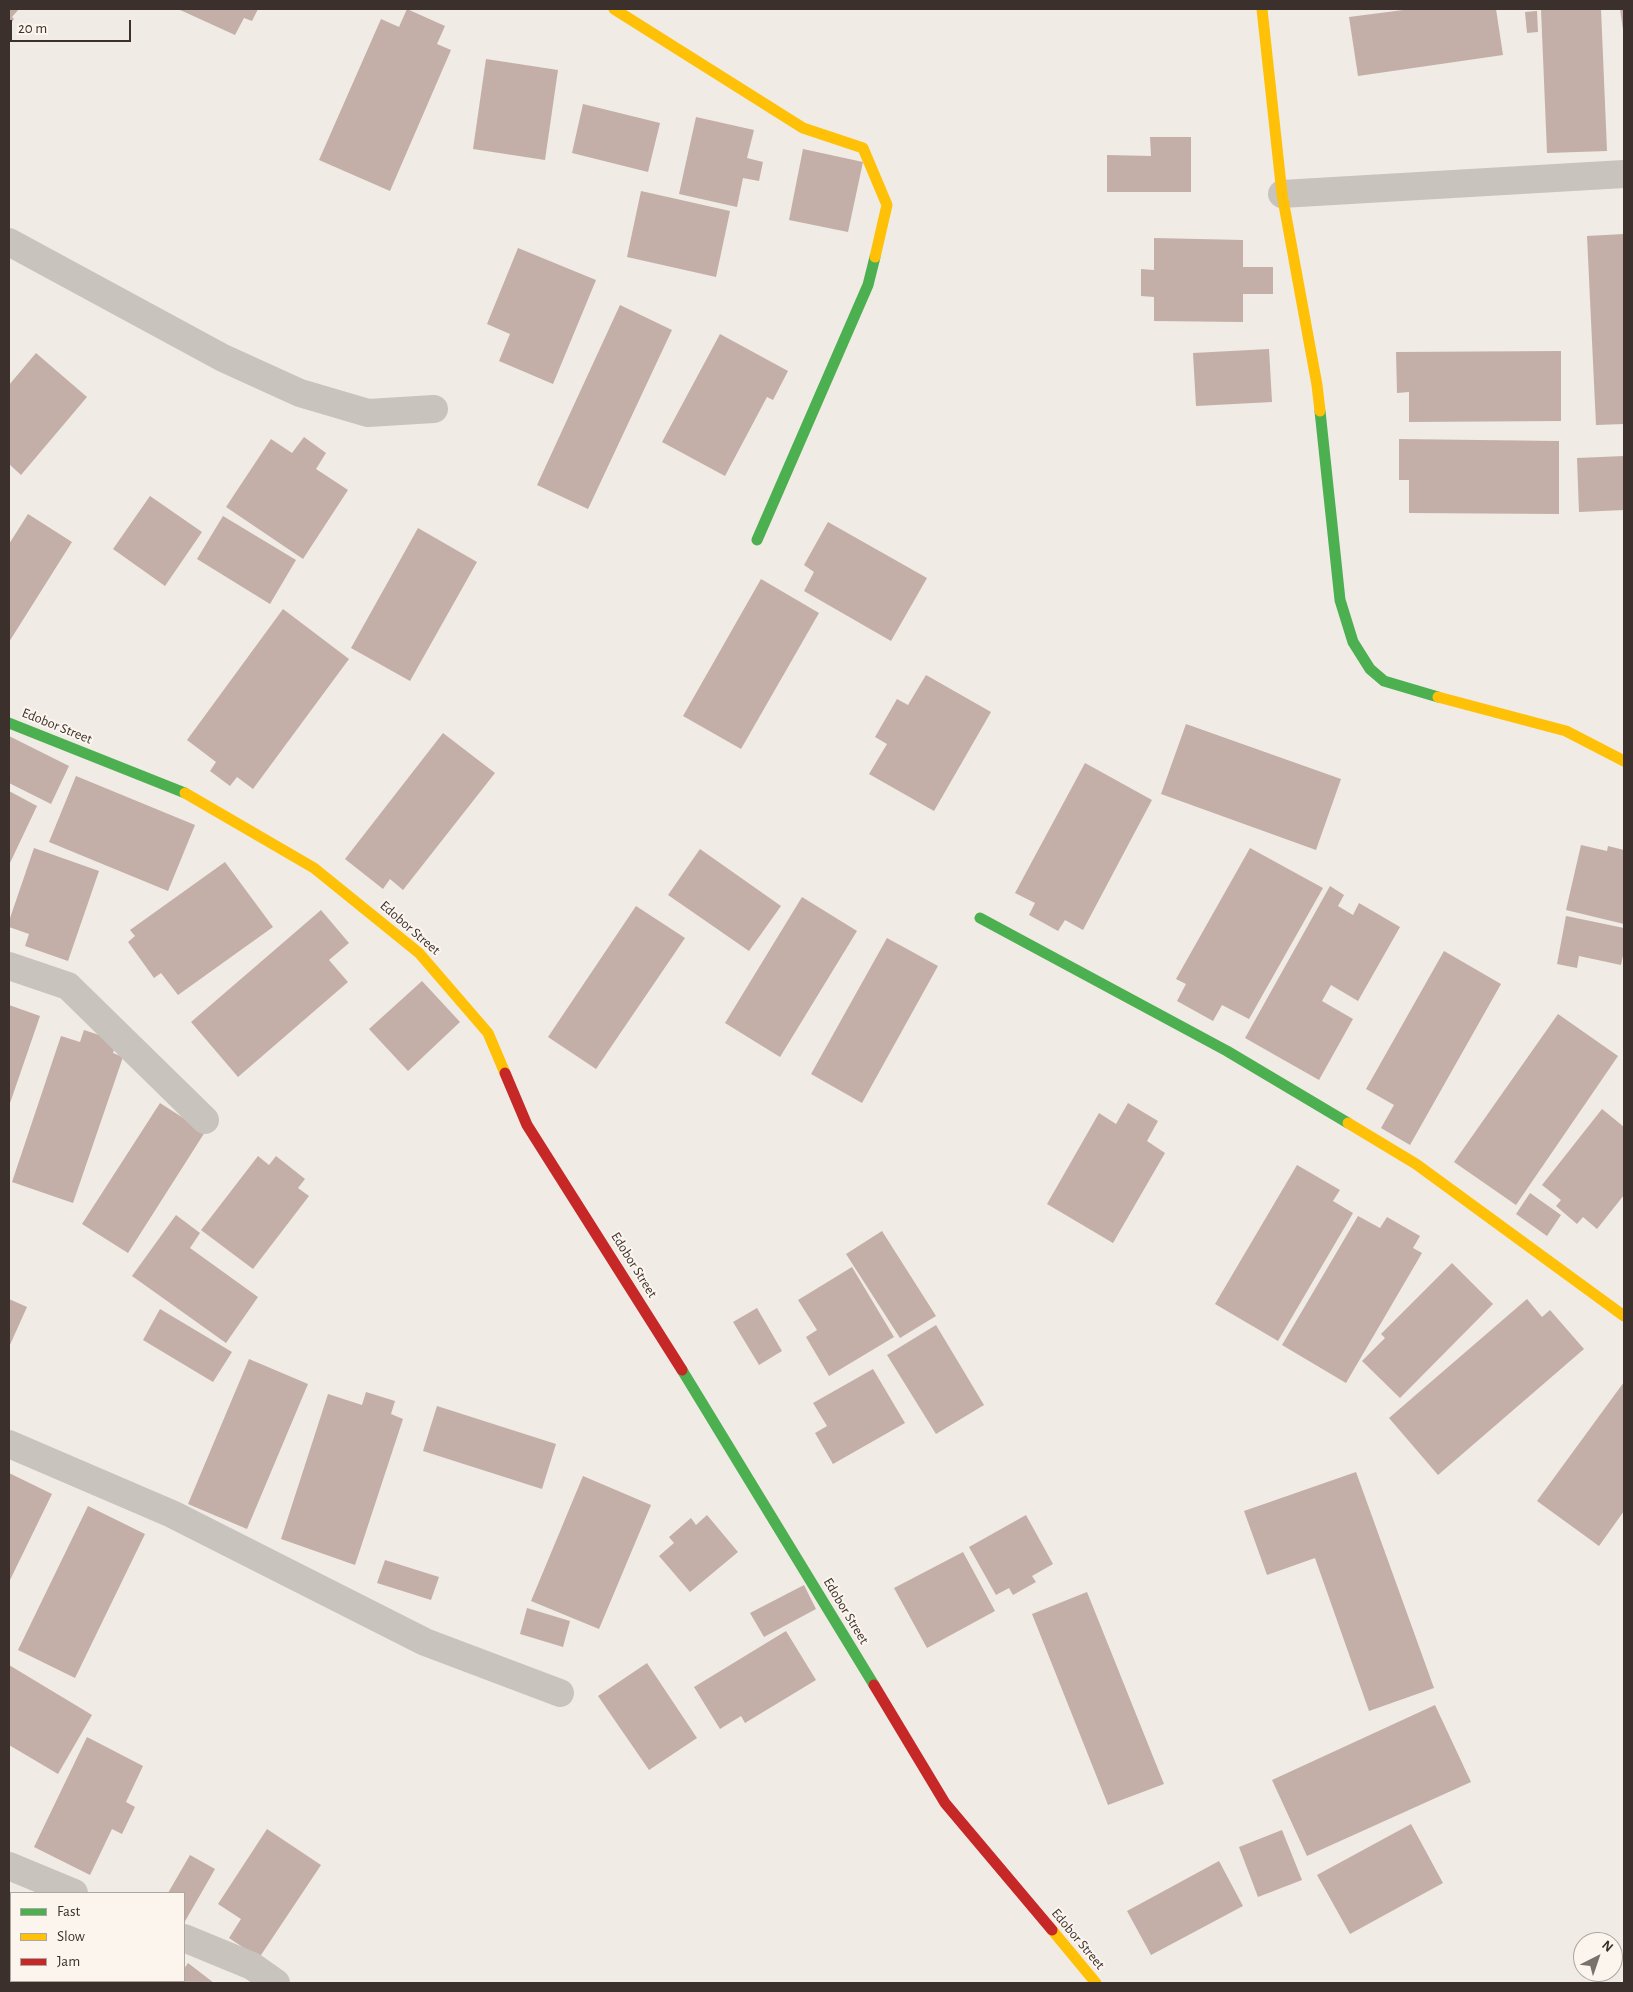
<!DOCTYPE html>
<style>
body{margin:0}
#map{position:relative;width:1633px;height:1992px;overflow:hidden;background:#f0ebe5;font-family:"Alegreya Sans",sans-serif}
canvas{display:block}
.frame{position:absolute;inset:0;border:10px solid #3b302b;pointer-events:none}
.legend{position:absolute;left:10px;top:1892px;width:175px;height:90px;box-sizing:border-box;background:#fbf5ee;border:1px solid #aea6a0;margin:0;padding:6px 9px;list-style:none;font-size:15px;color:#3b302b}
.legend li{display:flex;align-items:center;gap:10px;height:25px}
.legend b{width:25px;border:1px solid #aea6a0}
.north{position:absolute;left:1573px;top:1932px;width:50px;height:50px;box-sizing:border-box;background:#fbf5ee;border:1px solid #aea6a0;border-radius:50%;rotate:41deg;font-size:14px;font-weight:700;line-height:20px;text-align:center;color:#3b302b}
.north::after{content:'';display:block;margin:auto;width:18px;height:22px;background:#7a716c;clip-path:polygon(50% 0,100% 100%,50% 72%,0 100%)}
.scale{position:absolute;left:10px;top:20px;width:121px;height:22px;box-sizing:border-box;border:2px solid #3b302b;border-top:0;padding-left:6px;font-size:15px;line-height:18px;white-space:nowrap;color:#3b302b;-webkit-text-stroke:4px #fbf5ee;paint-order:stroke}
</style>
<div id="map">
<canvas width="1633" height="1992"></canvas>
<div class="frame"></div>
<ul class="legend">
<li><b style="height:6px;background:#4caf50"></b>Fast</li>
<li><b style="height:6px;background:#ffc107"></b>Slow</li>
<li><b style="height:6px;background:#c62828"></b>Jam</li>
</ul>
<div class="north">N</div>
<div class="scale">20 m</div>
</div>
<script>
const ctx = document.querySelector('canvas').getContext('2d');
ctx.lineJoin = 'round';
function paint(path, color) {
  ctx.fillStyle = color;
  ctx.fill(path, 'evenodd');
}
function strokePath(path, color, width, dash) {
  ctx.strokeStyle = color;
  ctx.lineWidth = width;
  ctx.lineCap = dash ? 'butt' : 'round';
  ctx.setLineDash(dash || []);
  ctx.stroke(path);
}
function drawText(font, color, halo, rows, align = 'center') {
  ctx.font = font + ' "Alegreya Sans",sans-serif';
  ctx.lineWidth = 4;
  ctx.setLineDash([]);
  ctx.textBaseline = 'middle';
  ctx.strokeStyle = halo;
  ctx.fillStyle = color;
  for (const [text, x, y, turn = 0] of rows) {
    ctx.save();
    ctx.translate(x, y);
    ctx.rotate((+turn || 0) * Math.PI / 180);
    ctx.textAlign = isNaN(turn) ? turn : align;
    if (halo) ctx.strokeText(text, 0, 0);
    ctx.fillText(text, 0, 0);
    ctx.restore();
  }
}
const building = new Path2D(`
 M 9,9 L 19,9 L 12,17 L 14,19 L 9,26 Z
 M 178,9 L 258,9 L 252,21 L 244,18 L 235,35 Z
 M 407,9 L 445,26 L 437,44 L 451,50 L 390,191 L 319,160 L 381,19 L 399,27 Z
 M 1411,9 L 1496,9 L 1503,55 L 1358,76 L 1349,17 Z
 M 1541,9 L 1601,9 L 1607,151 L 1547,153 Z
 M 1620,9 L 1624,9 L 1624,30 L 1623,30 Z
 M 1537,11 L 1538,32 L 1527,33 L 1525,12 Z
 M 486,59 L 558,70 L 545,160 L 473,149 Z
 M 583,104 L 660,123 L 648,172 L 572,153 Z
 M 696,117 L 754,130 L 747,158 L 763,162 L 759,181 L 743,178 L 737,207 L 679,194 Z
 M 1150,137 L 1191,137 L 1191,192 L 1107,192 L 1107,155 L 1151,156 Z
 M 803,149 L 863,162 L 848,232 L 789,220 Z
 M 641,191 L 730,211 L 716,277 L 627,257 Z
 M 1624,234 L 1624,424 L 1596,425 L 1587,236 Z
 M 1154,238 L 1243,240 L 1243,267 L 1273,267 L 1273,294 L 1243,294 L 1243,322 L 1154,321 L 1154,297 L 1141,296 L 1141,269 L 1154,270 Z
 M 518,248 L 596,280 L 553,384 L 499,361 L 510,334 L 487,324 Z
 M 620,305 L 672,330 L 588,509 L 537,485 Z
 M 720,334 L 788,371 L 773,400 L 767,397 L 725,476 L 662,442 Z
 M 1269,349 L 1272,402 L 1196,406 L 1193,353 Z
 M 1561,351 L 1561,421 L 1409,422 L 1409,392 L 1397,393 L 1396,352 Z
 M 36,353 L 87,397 L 21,475 L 9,464 L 9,385 Z
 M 304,437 L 326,453 L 316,469 L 348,490 L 303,559 L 226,507 L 271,439 L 292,453 Z
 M 1399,439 L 1559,441 L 1559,514 L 1409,513 L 1409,480 L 1399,480 Z
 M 1624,456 L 1624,510 L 1579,512 L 1577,458 Z
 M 150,496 L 202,532 L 165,586 L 113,549 Z
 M 28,514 L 72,542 L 9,642 L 9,544 Z
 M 223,516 L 296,560 L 270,604 L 197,559 Z
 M 828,522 L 927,578 L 891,641 L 804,591 L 814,572 L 804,565 Z
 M 418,528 L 477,562 L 410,681 L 351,648 Z
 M 761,579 L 819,613 L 741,749 L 683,716 Z
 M 283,609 L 349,659 L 253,789 L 237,777 L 230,786 L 210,771 L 216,762 L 187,740 Z
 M 926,675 L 991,712 L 934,811 L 869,774 L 887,744 L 875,737 L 897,699 L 908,705 Z
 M 1186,724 L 1341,779 L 1316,850 L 1161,794 Z
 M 443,733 L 495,773 L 403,890 L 390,879 L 383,889 L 345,859 Z
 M 9,736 L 69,766 L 51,804 L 9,783 Z
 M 1085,763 L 1152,800 L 1083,930 L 1065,920 L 1058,931 L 1029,915 L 1035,903 L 1015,893 Z
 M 76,776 L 195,825 L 168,891 L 49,842 Z
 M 9,791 L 37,806 L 9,865 Z
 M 1581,845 L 1607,851 L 1608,846 L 1624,850 L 1624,924 L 1566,910 Z
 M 34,848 L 99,871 L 68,961 L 25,946 L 29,934 L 9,927 L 9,921 Z
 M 1250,848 L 1323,888 L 1249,1019 L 1222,1005 L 1213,1021 L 1177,1001 L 1186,984 L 1176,979 Z
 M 700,849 L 781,906 L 749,951 L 668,895 Z
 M 225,862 L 273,927 L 178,995 L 161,973 L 154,978 L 128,942 L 135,936 L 130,930 Z
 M 1330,886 L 1344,895 L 1338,906 L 1353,915 L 1359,903 L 1400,927 L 1358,1001 L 1331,985 L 1322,1001 L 1353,1019 L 1319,1080 L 1245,1038 Z
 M 802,897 L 857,931 L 780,1057 L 725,1023 Z
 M 636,906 L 685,938 L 596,1069 L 548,1037 Z
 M 321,910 L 349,943 L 329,960 L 348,982 L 238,1077 L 191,1022 Z
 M 1566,916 L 1624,928 L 1624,951 L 1621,965 L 1579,956 L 1577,968 L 1557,964 Z
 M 887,938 L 938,966 L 862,1103 L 811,1074 Z
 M 1444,951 L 1501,984 L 1410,1145 L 1381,1128 L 1394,1105 L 1366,1089 Z
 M 422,981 L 460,1022 L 408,1071 L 369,1029 Z
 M 9,1005 L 40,1016 L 9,1106 Z
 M 1558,1014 L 1618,1056 L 1516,1205 L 1454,1162 Z
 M 84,1030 L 117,1041 L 113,1053 L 123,1057 L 73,1203 L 12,1182 L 61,1036 L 80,1042 Z
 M 160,1103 L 205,1132 L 128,1253 L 82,1224 Z
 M 1128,1103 L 1158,1121 L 1147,1141 L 1165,1153 L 1113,1243 L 1047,1204 L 1099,1113 L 1116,1124 Z
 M 1602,1109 L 1624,1127 L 1624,1195 L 1597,1229 L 1583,1217 L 1577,1224 L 1556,1206 L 1561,1200 L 1542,1185 Z
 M 258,1156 L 269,1165 L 276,1156 L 305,1179 L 298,1188 L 309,1196 L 253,1269 L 201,1230 Z
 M 1297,1165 L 1340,1190 L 1333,1201 L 1353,1213 L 1278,1341 L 1215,1304 Z
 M 1530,1193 L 1561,1215 L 1547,1236 L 1516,1214 Z
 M 176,1215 L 200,1233 L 190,1248 L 258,1297 L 226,1343 L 132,1276 Z
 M 1358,1216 L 1380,1228 L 1387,1217 L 1420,1236 L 1413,1248 L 1422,1253 L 1346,1383 L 1282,1345 Z
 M 882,1231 L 936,1316 L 900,1338 L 846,1254 Z
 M 1452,1263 L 1493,1304 L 1400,1398 L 1362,1361 L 1385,1338 L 1381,1334 Z
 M 852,1267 L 894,1337 L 829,1376 L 806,1337 L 817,1330 L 798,1300 Z
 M 9,1299 L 27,1307 L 9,1347 Z
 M 1527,1299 L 1542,1317 L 1550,1310 L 1584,1349 L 1438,1475 L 1389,1418 Z
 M 757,1308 L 782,1351 L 759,1365 L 733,1322 Z
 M 160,1309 L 232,1352 L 213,1382 L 143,1340 Z
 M 936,1325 L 984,1405 L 936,1434 L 887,1355 Z
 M 249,1359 L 308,1384 L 247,1529 L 188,1504 Z
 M 873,1369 L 905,1423 L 833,1464 L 815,1433 L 827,1426 L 813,1403 Z
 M 1624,1382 L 1624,1511 L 1599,1546 L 1537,1501 Z
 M 366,1392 L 395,1401 L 391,1414 L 403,1419 L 355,1565 L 281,1539 L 328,1394 L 362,1405 Z
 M 437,1406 L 556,1444 L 542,1489 L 423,1451 Z
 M 1356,1472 L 1434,1688 L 1369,1711 L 1315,1558 L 1267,1575 L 1244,1511 Z
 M 9,1473 L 52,1494 L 9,1582 Z
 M 583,1476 L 651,1505 L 599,1629 L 531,1601 Z
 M 88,1506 L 145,1534 L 75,1678 L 18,1650 Z
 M 707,1515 L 738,1552 L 690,1592 L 659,1556 L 674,1543 L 669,1537 L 691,1518 L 696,1525 Z
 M 1026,1515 L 1053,1564 L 1032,1576 L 1036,1582 L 1013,1595 L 1009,1588 L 996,1595 L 969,1547 Z
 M 963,1552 L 995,1611 L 927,1648 L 894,1588 Z
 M 385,1560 L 439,1577 L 431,1600 L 377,1583 Z
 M 804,1585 L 816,1609 L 764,1637 L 750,1613 Z
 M 1087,1592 L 1164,1784 L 1108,1805 L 1032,1614 Z
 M 527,1608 L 570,1621 L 563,1647 L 520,1634 Z
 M 786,1631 L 816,1680 L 745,1723 L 741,1716 L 720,1729 L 694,1687 Z
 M 647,1663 L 697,1738 L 649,1770 L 598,1696 Z
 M 9,1665 L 92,1715 L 58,1774 L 9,1745 Z
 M 1435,1705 L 1471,1782 L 1307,1856 L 1272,1780 Z
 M 87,1737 L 143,1766 L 126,1802 L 135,1807 L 122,1834 L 112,1829 L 90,1875 L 34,1847 Z
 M 1411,1824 L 1443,1883 L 1350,1934 L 1317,1875 Z
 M 267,1829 L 321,1865 L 259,1958 L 229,1938 L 241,1919 L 218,1904 Z
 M 1282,1830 L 1302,1880 L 1258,1897 L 1239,1847 Z
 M 190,1855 L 215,1869 L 184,1923 L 184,1893 L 168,1893 Z
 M 1219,1861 L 1243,1906 L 1151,1955 L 1127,1911 Z
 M 11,1901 L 11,1923 L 9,1922 L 9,1907 Z
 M 188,1963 L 214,1983 L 173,1983 L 175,1981 L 184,1981 L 184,1969 Z
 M 73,1981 L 141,1981 L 139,1983 L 71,1983 Z`);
const street = new Path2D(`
 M 1282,194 L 1624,174
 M 9,242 L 223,358 L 300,393 L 368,413 L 434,409
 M 9,966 L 68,986 L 205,1120
 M 9,1444 L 172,1514 L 425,1642 L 560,1693
 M 9,1866 L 74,1893
 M 184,1938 L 252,1966 L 276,1983`);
const fast = new Path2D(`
 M 1320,411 L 1340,600 L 1353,642 L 1370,669 L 1384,681 L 1438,697
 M 757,540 L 868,285 L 875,257
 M 9,723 L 185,793
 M 980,918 L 1227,1051 L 1348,1123
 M 682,1370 L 874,1685`);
const slow = new Path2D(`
 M 614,9 L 803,128 L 863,148 L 887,205 L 875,257
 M 1262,9 L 1282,194 L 1317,385 L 1320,411
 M 1438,697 L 1566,731 L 1624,761
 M 185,793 L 314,868 L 419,953 L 488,1033 L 505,1073
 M 1348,1123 L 1416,1164 L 1624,1316
 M 1052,1930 L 1096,1983`);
const jam = new Path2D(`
 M 505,1073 L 527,1125 L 682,1370
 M 874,1685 L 945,1803 L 1052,1930`);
const streetNames = [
 ["Edobor Street",57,726,22],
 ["Edobor Street",410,928,41],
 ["Edobor Street",634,1265,58],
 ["Edobor Street",846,1611,59],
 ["Edobor Street",1078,1939,50]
];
paint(building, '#c3afa7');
strokePath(street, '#c9c3be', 28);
strokePath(fast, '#4caf50', 11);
strokePath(slow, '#ffc107', 11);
strokePath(jam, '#c62828', 11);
drawText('14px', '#3b302b', '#fbf5ee', streetNames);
</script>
